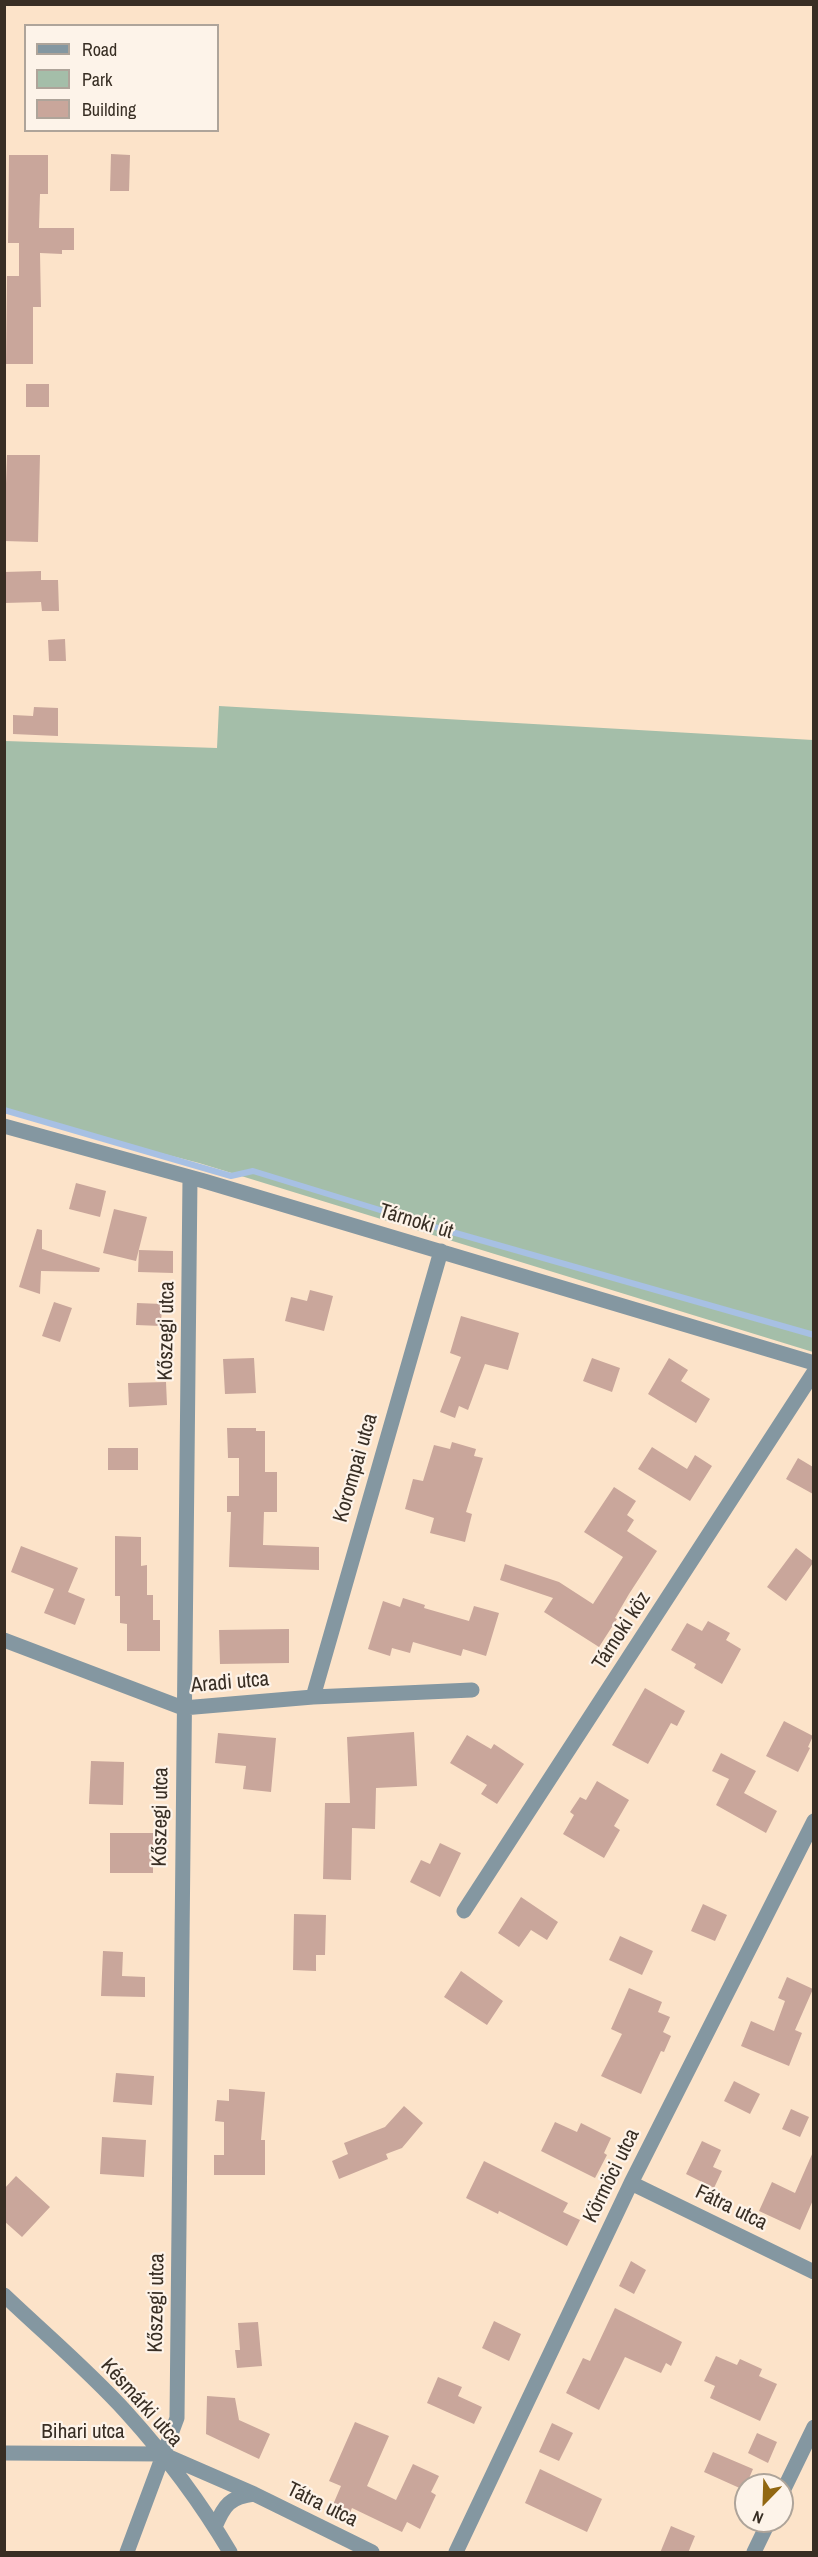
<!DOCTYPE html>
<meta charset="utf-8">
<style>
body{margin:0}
#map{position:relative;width:818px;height:2557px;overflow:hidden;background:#fce3c9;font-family:"Archivo Narrow",sans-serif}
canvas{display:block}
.frame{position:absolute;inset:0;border:6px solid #382e24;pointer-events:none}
.legend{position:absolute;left:24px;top:24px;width:195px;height:108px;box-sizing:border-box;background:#fdf3e9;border:2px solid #aea49a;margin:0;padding:8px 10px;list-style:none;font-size:18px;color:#382e24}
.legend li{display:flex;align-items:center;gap:12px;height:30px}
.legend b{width:30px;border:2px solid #aea49a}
.north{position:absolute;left:734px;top:2473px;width:60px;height:60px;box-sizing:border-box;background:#fdf3e9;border:2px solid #aea49a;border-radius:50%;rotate:203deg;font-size:16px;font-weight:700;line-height:24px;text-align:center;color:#382e24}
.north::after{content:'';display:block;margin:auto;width:21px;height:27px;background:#926711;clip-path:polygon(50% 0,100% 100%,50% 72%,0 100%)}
</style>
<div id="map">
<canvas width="818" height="2557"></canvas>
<div class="frame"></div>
<ul class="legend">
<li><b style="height:8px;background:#8497a1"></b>Road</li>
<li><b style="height:16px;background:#a4bea9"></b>Park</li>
<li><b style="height:16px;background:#c9a69b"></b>Building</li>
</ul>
<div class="north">N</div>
</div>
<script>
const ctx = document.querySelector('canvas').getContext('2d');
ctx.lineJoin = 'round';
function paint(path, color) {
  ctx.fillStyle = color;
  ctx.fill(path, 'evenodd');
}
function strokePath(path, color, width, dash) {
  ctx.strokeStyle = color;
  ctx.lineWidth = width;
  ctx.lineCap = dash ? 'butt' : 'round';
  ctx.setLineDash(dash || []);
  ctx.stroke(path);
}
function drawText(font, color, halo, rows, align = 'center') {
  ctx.font = font + ' "Archivo Narrow",sans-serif';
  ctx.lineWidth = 4.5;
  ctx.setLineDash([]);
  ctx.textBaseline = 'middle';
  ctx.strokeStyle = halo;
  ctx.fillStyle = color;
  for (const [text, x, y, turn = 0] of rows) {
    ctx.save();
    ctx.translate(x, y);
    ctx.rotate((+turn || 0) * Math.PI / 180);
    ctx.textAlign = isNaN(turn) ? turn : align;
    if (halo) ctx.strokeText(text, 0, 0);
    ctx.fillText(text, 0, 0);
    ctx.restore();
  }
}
const green = new Path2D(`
 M 219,706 L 813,740 L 813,1352 L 199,1163 L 5,1113 L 5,741 L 217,748 Z`);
const stream = new Path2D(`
 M 4,1110 L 231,1176 L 253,1171 L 445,1230
 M 452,1232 L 814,1335`);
const building = new Path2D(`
 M 111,154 L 130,155 L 129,191 L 110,191 Z
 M 9,155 L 48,155 L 48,194 L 40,194 L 39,228 L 74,228 L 74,250 L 62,250 L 62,254 L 40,253 L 41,307 L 33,307 L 33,364 L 6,364 L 7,276 L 19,276 L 19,243 L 8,243 Z
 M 26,384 L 49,384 L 49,407 L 26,407 Z
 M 7,455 L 40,455 L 38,542 L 4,541 Z
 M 41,571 L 41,580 L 58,580 L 59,611 L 42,611 L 41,602 L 4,603 L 4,572 Z
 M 65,639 L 66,661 L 49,661 L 48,640 Z
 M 34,707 L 58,708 L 58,736 L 13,734 L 13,715 L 33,716 Z
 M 76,1183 L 106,1191 L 100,1217 L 69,1209 Z
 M 114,1209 L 147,1217 L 136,1261 L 103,1253 Z
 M 37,1229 L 42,1230 L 42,1249 L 100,1268 L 99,1272 L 41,1271 L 40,1294 L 19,1287 Z
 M 139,1250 L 173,1251 L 173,1273 L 138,1272 Z
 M 310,1290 L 333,1296 L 324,1331 L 285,1321 L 291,1297 L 307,1301 Z
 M 54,1302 L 72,1308 L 60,1342 L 42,1336 Z
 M 137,1303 L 162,1304 L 161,1326 L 136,1325 Z
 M 461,1316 L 519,1333 L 508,1370 L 485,1364 L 468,1410 L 459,1406 L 455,1418 L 440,1412 L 461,1357 L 450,1353 Z
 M 254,1358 L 256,1393 L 225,1394 L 223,1359 Z
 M 592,1358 L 620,1368 L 612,1392 L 583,1381 Z
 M 669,1358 L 688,1370 L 681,1381 L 710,1399 L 696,1423 L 648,1394 Z
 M 166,1382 L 167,1405 L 129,1407 L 128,1383 Z
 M 227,1428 L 256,1428 L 256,1431 L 265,1431 L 265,1472 L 277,1472 L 277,1512 L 264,1512 L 263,1545 L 319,1547 L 319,1570 L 229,1567 L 231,1512 L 227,1512 L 227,1496 L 239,1496 L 239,1458 L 228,1458 Z
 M 452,1442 L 476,1449 L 474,1456 L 483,1458 L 466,1512 L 472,1514 L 465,1542 L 430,1533 L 434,1518 L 405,1509 L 413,1479 L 423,1481 L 434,1445 L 450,1449 Z
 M 652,1447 L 687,1469 L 695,1455 L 712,1466 L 690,1501 L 638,1469 Z
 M 108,1448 L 138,1448 L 138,1470 L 108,1470 Z
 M 798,1458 L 813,1467 L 813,1494 L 786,1479 Z
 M 614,1487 L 636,1501 L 627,1515 L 634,1520 L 627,1531 L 657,1551 L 629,1594 L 615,1618 L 617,1619 L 599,1647 L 544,1612 L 553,1598 L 500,1580 L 505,1564 L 559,1582 L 593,1604 L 623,1557 L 584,1532 Z
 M 115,1536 L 141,1537 L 141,1566 L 147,1565 L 147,1595 L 153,1595 L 153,1620 L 160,1620 L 160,1651 L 127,1651 L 127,1624 L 120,1623 L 120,1596 L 115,1596 Z
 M 21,1546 L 78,1568 L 68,1592 L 85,1599 L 75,1625 L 44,1613 L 54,1589 L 11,1572 Z
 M 796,1548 L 813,1561 L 813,1563 L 786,1601 L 767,1587 Z
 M 403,1598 L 425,1605 L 424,1608 L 469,1621 L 474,1606 L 499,1613 L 486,1656 L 463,1649 L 461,1656 L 413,1642 L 410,1653 L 392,1648 L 390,1656 L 368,1649 L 383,1601 L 400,1607 Z
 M 708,1621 L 730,1633 L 726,1640 L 741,1649 L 722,1684 L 694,1668 L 696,1664 L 671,1650 L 687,1623 L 702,1631 Z
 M 289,1629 L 289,1663 L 220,1664 L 219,1630 Z
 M 645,1688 L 685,1711 L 677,1726 L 671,1723 L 648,1764 L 612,1745 Z
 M 784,1721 L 813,1736 L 808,1747 L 810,1748 L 798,1772 L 766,1756 Z
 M 414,1732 L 417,1786 L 376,1788 L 375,1829 L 352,1828 L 351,1880 L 323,1879 L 325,1803 L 350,1803 L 347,1737 Z
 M 218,1733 L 276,1738 L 271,1792 L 243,1789 L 246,1766 L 215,1763 Z
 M 467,1735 L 491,1749 L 494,1744 L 524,1764 L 497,1804 L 481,1794 L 487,1785 L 450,1763 Z
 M 721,1753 L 756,1771 L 744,1793 L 777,1811 L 766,1833 L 716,1805 L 729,1779 L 712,1771 Z
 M 91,1761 L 124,1762 L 123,1805 L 89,1804 Z
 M 597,1781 L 629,1800 L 614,1826 L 620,1830 L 604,1858 L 563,1834 L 574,1815 L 570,1812 L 580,1797 L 586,1800 Z
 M 110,1833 L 153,1833 L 153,1873 L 110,1873 Z
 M 440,1843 L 461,1853 L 440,1897 L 410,1882 L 421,1860 L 430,1864 Z
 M 521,1897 L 558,1922 L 547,1940 L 531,1930 L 519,1947 L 498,1933 Z
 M 703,1904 L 727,1915 L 715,1941 L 691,1931 Z
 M 294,1914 L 326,1915 L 325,1955 L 316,1955 L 316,1971 L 293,1970 Z
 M 620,1936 L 653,1951 L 642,1975 L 609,1960 Z
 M 103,1951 L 123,1952 L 122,1976 L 145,1977 L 145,1997 L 101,1996 Z
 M 461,1971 L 503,2001 L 487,2025 L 444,1997 Z
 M 787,1977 L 813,1989 L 795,2030 L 802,2033 L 789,2066 L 741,2046 L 751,2021 L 774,2031 L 785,2001 L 778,1998 Z
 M 629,1988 L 662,2002 L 658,2012 L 670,2017 L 663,2032 L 671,2036 L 664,2052 L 661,2051 L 641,2094 L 601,2076 L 622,2034 L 611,2029 Z
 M 116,2073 L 154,2076 L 152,2105 L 113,2102 Z
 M 734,2081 L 760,2094 L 750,2114 L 724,2101 Z
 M 229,2089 L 265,2092 L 261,2140 L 265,2140 L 265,2175 L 214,2175 L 214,2155 L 224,2155 L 224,2122 L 215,2121 L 217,2100 L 229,2101 Z
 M 404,2106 L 423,2123 L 402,2148 L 386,2154 L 388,2159 L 339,2179 L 332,2161 L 348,2154 L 344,2143 L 385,2127 Z
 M 791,2109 L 809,2117 L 800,2137 L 782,2129 Z
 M 555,2122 L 577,2132 L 581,2123 L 611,2138 L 604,2153 L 607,2155 L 595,2178 L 541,2151 Z
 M 102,2137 L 146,2140 L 144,2177 L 100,2174 Z
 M 702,2141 L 721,2150 L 713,2167 L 722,2171 L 714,2188 L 686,2174 Z
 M 813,2152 L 813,2200 L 800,2230 L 759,2211 L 772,2182 L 795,2193 Z
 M 484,2161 L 568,2203 L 563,2212 L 580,2220 L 567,2246 L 499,2211 L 498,2214 L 466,2198 Z
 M 16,2176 L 50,2207 L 22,2237 L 4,2221 L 4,2189 Z
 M 631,2261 L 646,2270 L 634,2294 L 619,2286 Z
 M 615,2308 L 682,2342 L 671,2366 L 666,2363 L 661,2373 L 625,2357 L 599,2410 L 566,2393 L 583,2358 L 590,2361 Z
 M 494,2321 L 521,2334 L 509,2361 L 482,2348 Z
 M 258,2322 L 262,2366 L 237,2368 L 235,2350 L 240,2350 L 238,2323 Z
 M 716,2356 L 737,2365 L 740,2359 L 762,2369 L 759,2376 L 777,2384 L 760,2421 L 710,2398 L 715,2386 L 704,2381 Z
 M 438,2377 L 462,2387 L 458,2396 L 482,2407 L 474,2424 L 427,2403 Z
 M 207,2396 L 235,2398 L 239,2420 L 270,2434 L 259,2459 L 206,2434 Z
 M 355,2422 L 389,2436 L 367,2486 L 396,2500 L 413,2464 L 439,2476 L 431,2492 L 436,2495 L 420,2529 L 407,2522 L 402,2532 L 352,2508 L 349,2515 L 332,2507 L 341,2486 L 329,2481 Z
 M 552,2423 L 573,2433 L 559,2461 L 539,2452 Z
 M 757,2433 L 777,2442 L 768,2463 L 748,2453 Z
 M 713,2452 L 753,2469 L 744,2490 L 704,2472 Z
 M 540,2469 L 602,2499 L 587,2532 L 525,2503 Z
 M 671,2526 L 695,2536 L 688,2553 L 660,2553 Z`);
const minor = new Path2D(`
 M 4,1126 L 204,1181 L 814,1363
 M 4,1640 L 183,1708 L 313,1697 L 472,1690
 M 313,1697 L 441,1251
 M 464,1911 L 814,1372
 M 631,2183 L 814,2272
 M 4,2295 C 45,2334 89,2371 127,2413 C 165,2455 201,2503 230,2552
 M 4,2453 L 162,2454 L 254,2494 L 372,2552
 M 782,2493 L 814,2427
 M 215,2527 C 224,2505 230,2497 254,2494
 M 127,2552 L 177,2418 L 190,1178
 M 456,2552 L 631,2183 L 814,1821
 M 754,2552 L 769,2521`);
const streetNames = [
 ["Tárnoki út",416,1222,17],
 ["Kőszegi utca",167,1331,-89],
 ["Korompai utca",356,1468,-74],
 ["Tárnoki köz",622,1631,-57],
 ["Aradi utca",230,1683,-5],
 ["Kőszegi utca",161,1817,-89],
 ["Körmöci utca",612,2176,-64],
 ["Fátra utca",731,2208,26],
 ["Kőszegi utca",157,2303,-89],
 ["Késmárki utca",141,2403,48],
 ["Bihari utca",83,2432],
 ["Tátra utca",322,2505,26]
];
paint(green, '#a4bea9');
strokePath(stream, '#a7c0e3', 6);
paint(building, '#c9a69b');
strokePath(minor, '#8497a1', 15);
drawText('21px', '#382e24', '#fdf3e9', streetNames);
</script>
